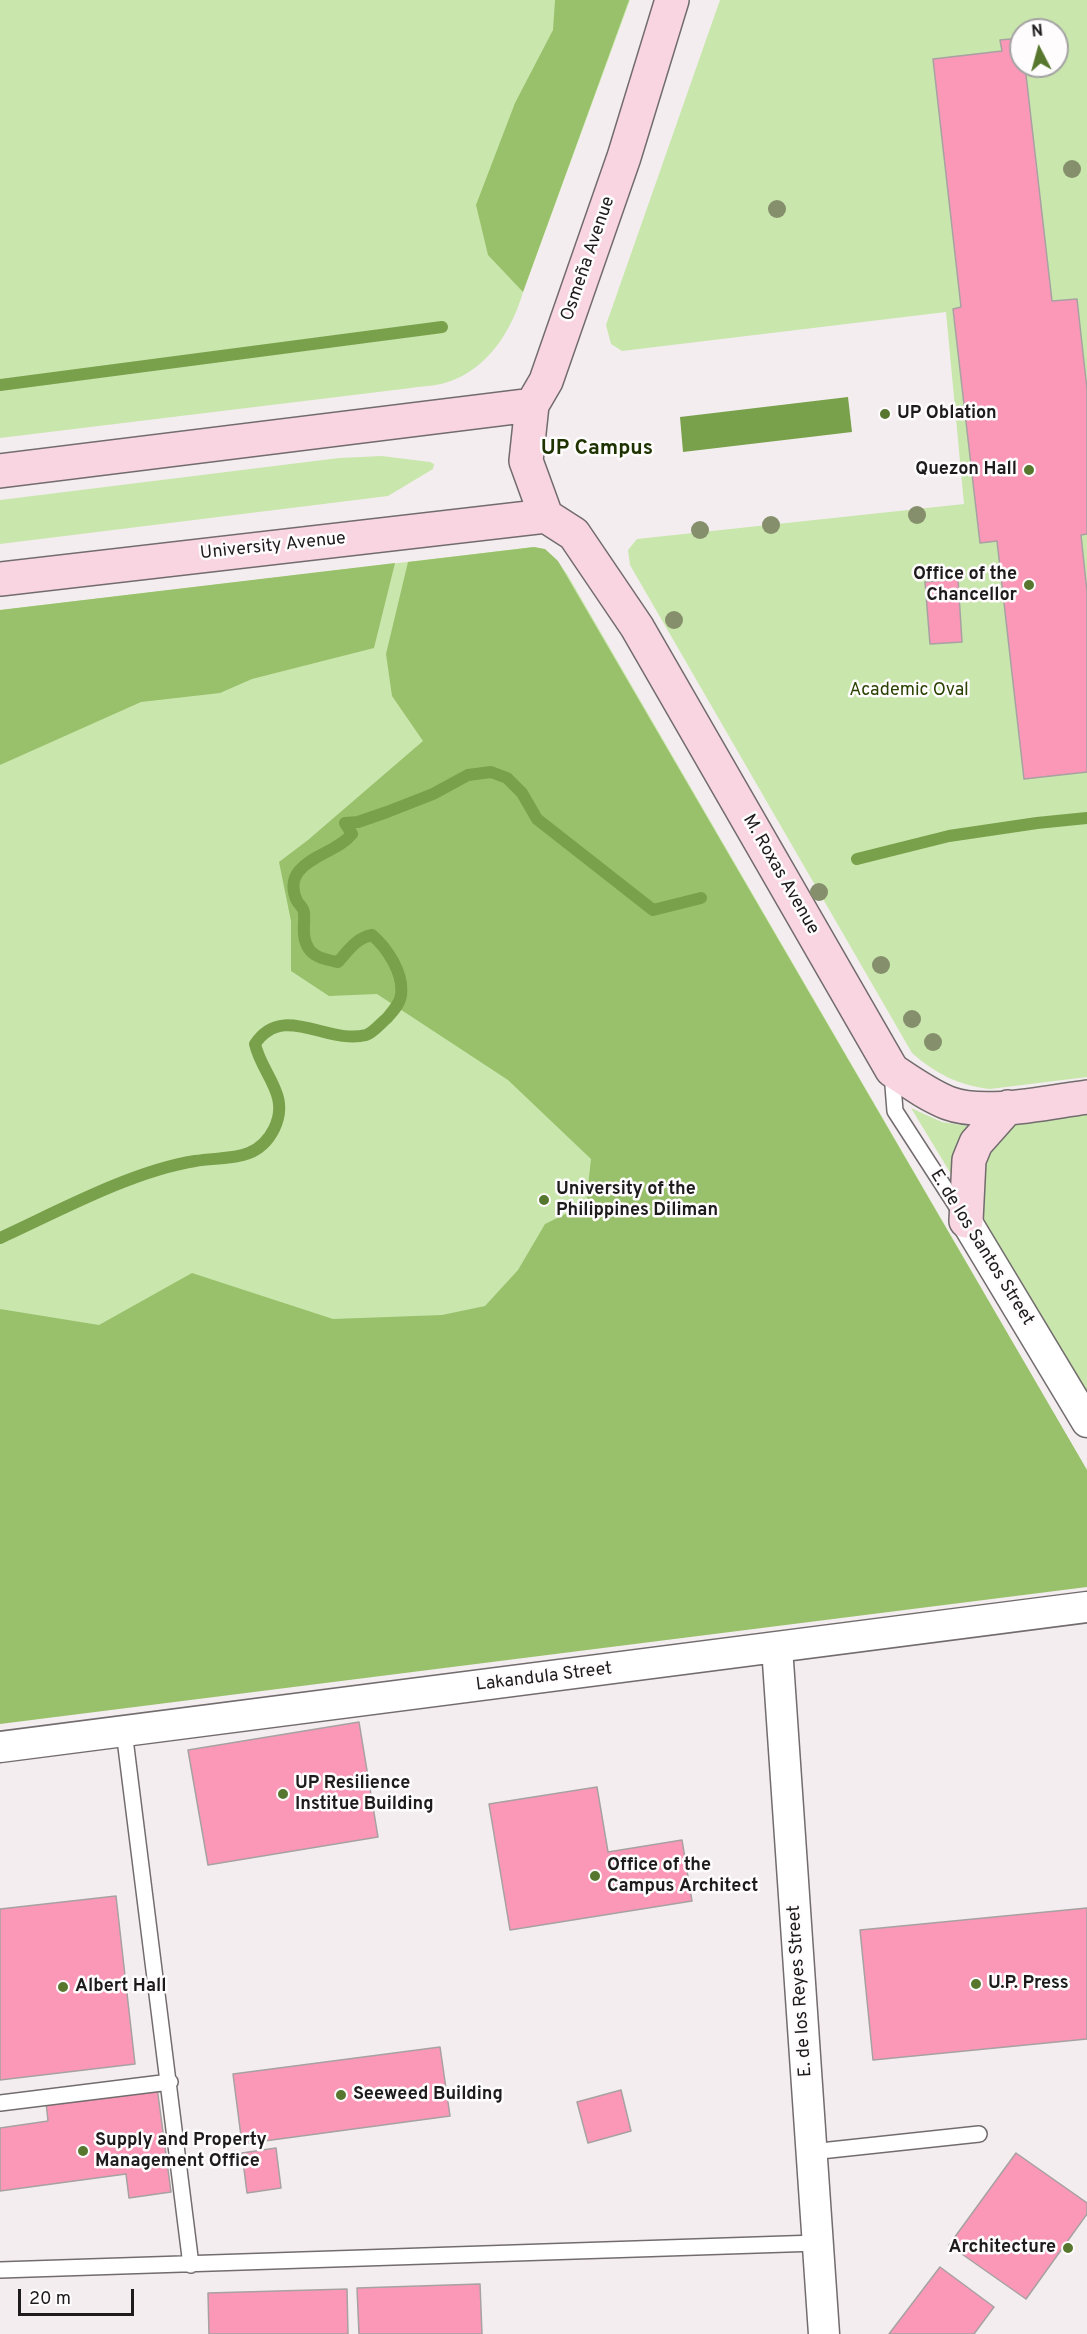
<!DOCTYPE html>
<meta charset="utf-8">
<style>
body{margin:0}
#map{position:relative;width:1087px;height:2334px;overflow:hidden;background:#f4edef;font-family:Overpass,sans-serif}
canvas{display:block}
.north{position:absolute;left:1009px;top:18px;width:60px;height:60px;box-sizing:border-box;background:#fefcfc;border:2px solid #a4a2a2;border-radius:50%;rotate:354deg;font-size:16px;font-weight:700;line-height:24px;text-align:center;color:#1d1b1b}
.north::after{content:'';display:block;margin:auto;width:21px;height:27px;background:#57772e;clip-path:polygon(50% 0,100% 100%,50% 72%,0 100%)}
.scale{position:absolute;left:18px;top:2289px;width:116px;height:27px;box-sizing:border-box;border:3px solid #1d1b1b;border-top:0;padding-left:8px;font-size:18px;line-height:21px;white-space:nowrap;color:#1d1b1b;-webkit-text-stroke:4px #fefcfc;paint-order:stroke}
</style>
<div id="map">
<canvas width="1087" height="2334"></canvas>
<div class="north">N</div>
<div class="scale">20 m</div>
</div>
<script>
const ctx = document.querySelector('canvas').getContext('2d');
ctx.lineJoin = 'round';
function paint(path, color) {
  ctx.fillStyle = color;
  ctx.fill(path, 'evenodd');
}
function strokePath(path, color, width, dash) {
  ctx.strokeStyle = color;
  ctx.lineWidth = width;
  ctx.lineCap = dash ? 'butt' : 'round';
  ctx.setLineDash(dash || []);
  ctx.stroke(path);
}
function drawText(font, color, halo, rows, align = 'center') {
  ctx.font = font + ' Overpass,sans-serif';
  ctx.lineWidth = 5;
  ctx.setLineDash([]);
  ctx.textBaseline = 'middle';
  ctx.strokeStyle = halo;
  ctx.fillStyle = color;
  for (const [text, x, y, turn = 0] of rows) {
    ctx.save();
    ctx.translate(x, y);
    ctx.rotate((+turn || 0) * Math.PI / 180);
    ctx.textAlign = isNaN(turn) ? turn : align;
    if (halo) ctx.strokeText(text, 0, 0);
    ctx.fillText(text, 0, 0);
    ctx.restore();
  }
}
const green = new Path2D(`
 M 0,0 L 630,0 L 523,292 C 512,330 488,369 448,382 C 437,386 423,386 411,388 L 0,438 Z
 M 720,0 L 1087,0 L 1087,1077 L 990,1089 C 958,1085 936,1074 912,1053 L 630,565 L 628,550 L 637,539 L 964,504 L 946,312 L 622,351 L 611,344 L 606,325 ZM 1021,30 L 1057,30 L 1057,66 L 1021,66 Z
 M 382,456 L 430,462 L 434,464 L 433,469 L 388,496 L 0,544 L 0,500 L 339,458 Z
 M 534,547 C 551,550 557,560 567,574 L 1087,1470 L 1087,1586 L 0,1710 L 0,610 Z
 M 1087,1104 L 1087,1394 L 970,1199 L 995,1126 Z
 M 911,1108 L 942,1122 L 974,1127 L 962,1192 Z`);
const forest = new Path2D(`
 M 555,0 L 629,0 L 523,292 L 488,255 L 476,205 L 515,103 L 553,30 Z
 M 534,547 L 545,549 L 558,561 L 1087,1470 L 1087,1587 L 0,1724 L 0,1309 L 99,1325 L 192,1273 L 333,1319 L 442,1315 L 485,1306 L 518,1270 L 545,1224 L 586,1204 L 591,1159 L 508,1080 L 377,994 L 329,996 L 291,971 L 291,921 L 279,862 L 308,840 L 423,741 L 392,696 L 386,654 L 408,562 Z
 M 395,563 L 374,648 L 252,679 L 220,693 L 141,702 L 0,765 L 0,610 Z`);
const water = new Path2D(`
 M 848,397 L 852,432 L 683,452 L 680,417 Z`);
const stream = new Path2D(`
 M 0,385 L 442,327
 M 857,859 L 949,836 L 1037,823 L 1087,818
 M 0,1238 C 59,1211 132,1171 195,1161 C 226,1156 257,1163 274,1129 C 291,1095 262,1075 255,1044 C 283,1002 327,1045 366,1035 C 373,1033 381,1023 387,1018 C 393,1011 400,1004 401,995 C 404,973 387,948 372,935 C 356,938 348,951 338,962 C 328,960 315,958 309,949 C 301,937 305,926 304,913 C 304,908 300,906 297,901 C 292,891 292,879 299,871 C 313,854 338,851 352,834 L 345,823 L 358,822 L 387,812 L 433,794 L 468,775 L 491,772 L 507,778 L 522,793 L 537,819 L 653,910 L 701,898`);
const building = new Path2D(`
 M 1021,38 L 1021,66 L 1025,66 L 1052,301 L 1077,299 L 1087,389 L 1087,534 L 1081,535 L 1087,592 L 1087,772 L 1024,779 L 997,541 L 980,543 L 953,309 L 961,307 L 933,59 L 1002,51 L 1000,40 Z
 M 958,579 L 962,642 L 930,644 L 925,582 Z
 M 359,1722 L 378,1837 L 208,1865 L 188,1750 Z
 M 597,1787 L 608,1852 L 682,1840 L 692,1901 L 510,1930 L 489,1804 Z
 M 116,1896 L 135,2064 L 0,2080 L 0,1909 Z
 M 1087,1908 L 1087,2039 L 873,2060 L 860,1930 Z
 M 440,2047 L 450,2116 L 242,2144 L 233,2074 Z
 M 157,2087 L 171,2192 L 129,2198 L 126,2174 L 0,2191 L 0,2128 L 48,2121 L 46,2102 Z
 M 621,2090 L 631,2131 L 588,2143 L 577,2102 Z
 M 276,2148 L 281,2188 L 247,2193 L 242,2153 Z
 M 1016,2153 L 1087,2203 L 1087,2214 L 1026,2299 L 949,2245 Z
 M 940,2267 L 994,2307 L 974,2334 L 889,2334 Z
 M 480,2284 L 482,2334 L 359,2334 L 357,2288 Z
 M 347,2289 L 348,2334 L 209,2334 L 208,2293 Z`);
const lane = new Path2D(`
 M 892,1073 L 895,1111 L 961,1213
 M 124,1731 L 191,2265
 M 0,2103 L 170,2082
 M 811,2152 L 979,2134
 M 0,2270 L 817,2243`);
const street = new Path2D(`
 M 966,1221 L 1087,1422
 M 777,1647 L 824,2334
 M 0,1747 L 1087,1607`);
const secondary = new Path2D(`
 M 0,471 L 532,405
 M 546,516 L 574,534 L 637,627 L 892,1070 C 910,1082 928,1095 948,1103 C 985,1117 1048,1102 1087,1097
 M 546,516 L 526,461 L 532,405 L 546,381 L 624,157 L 672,0
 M 0,579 L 546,516
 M 966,1221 L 969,1160 L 976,1143 L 1008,1107`);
const trees = [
 [1072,169],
 [777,209],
 [917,515],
 [771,525],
 [700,530],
 [674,620],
 [819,892],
 [881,965],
 [912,1019],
 [933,1042]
];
const markers = [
 [885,414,6,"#57772e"],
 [1029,470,6,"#57772e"],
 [1029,585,6,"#57772e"],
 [544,1200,6,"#57772e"],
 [283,1794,6,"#57772e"],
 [595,1876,6,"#57772e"],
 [976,1984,6,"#57772e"],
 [63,1987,6,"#57772e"],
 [341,2095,6,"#57772e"],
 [83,2151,6,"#57772e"],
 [1068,2248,6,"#57772e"]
];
const streetNames = [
 ["Osmeña Avenue",589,259,-71],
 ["University Avenue",273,547,-6],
 ["M. Roxas Avenue",780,875,60],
 ["E. de los Santos Street",981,1248,58],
 ["Lakandula Street",544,1678,-7],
 ["E. de los Reyes Street",801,1991,-94]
];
const poiNames = [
 ["UP Oblation",897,414],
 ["Quezon Hall",1017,470,"right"],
 ["Office of the",1017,575,"right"],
 ["Chancellor",1017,596,"right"],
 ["University of the",556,1190],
 ["Philippines Diliman",556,1211],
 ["UP Resilience",295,1784],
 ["Institue Building",295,1805],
 ["Office of the",607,1866],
 ["Campus Architect",607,1887],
 ["U.P. Press",988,1984],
 ["Albert Hall",75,1987],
 ["Seeweed Building",353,2095],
 ["Supply and Property",95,2141],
 ["Management Office",95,2162],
 ["Architecture",1056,2248,"right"]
];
const parkNames = [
 ["Academic Oval",909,691]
];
const quarterNames = [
 ["UP Campus",597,450]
];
paint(green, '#c9e6ad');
paint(forest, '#99c16b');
paint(water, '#79a14b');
strokePath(stream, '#79a14b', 12);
paint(building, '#fb98b8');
strokePath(building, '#a7a1a2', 1.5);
strokePath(lane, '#726c6d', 18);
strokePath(street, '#726c6d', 33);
strokePath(secondary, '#726c6d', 36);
strokePath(lane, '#fff', 15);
strokePath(street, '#fff', 30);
strokePath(secondary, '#f8d5e1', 33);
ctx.fillStyle = '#858f6c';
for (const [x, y] of trees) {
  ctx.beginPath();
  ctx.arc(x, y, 9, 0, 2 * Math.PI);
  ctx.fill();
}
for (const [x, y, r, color] of markers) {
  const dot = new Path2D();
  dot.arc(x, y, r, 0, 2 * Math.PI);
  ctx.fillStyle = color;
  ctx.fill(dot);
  strokePath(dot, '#fefcfc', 2);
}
drawText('18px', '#1d1b1b', '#fefcfc', streetNames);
drawText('bold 18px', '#1d1b1b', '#fefcfc', poiNames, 'left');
drawText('18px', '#2a4201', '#fefcfc', parkNames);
drawText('bold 21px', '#1e3300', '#fefcfc', quarterNames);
</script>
